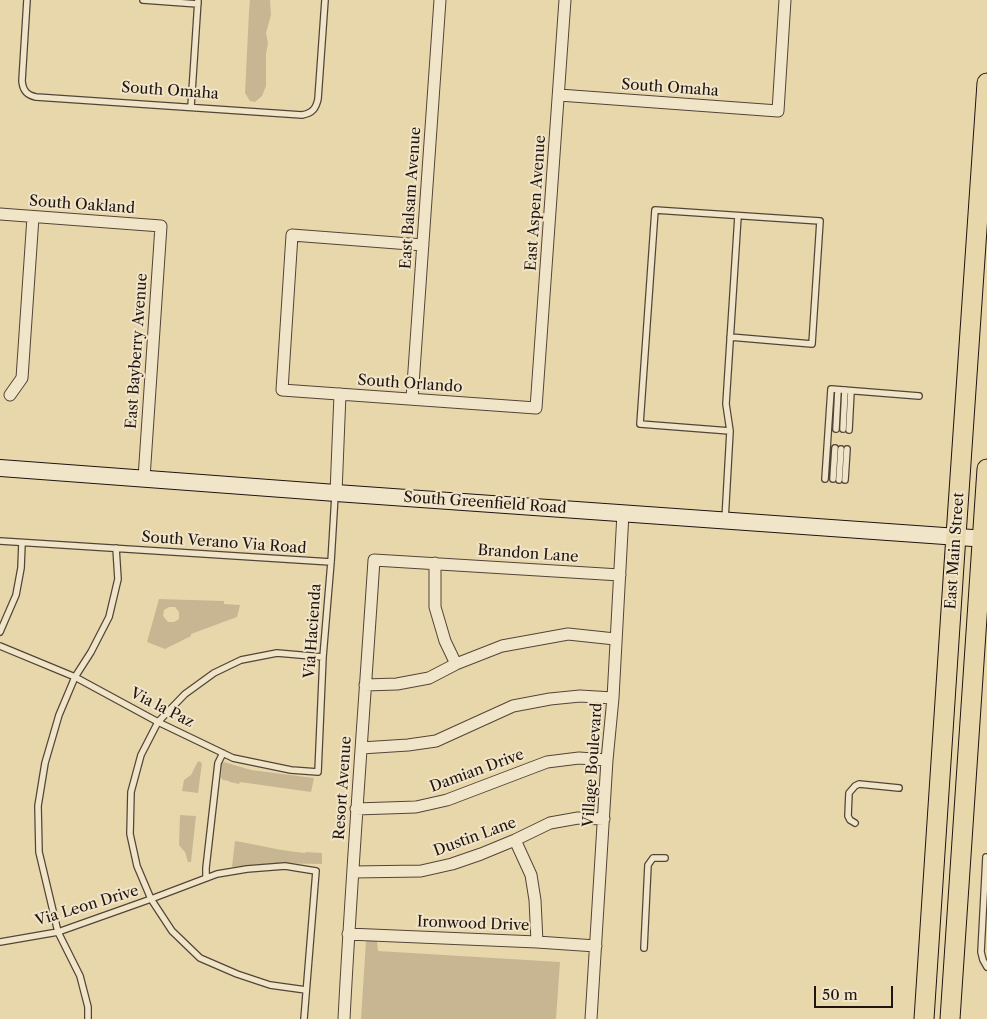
<!DOCTYPE html>
<style>
body{margin:0}
#map{position:relative;width:987px;height:1019px;overflow:hidden;background:#e9d7ac;font-family:"Libre Caslon Text",serif}
canvas{display:block}
.scale{position:absolute;left:814px;top:986px;width:79px;height:22px;box-sizing:border-box;border:2px solid #201410;border-top:0;padding-left:6px;font-size:15px;line-height:18px;white-space:nowrap;color:#201410;-webkit-text-stroke:4px #f1e5c9;paint-order:stroke}
</style>
<div id="map">
<canvas width="987" height="1019"></canvas>
<div class="scale">50 m</div>
</div>
<script>
const ctx = document.querySelector('canvas').getContext('2d');
ctx.lineJoin = 'round';
function paint(path, color) {
  ctx.fillStyle = color;
  ctx.fill(path, 'evenodd');
}
function strokePath(path, color, width, dash) {
  ctx.strokeStyle = color;
  ctx.lineWidth = width;
  ctx.lineCap = dash ? 'butt' : 'round';
  ctx.setLineDash(dash || []);
  ctx.stroke(path);
}
function drawText(font, color, halo, rows, align = 'center') {
  ctx.font = font + ' "Libre Caslon Text",serif';
  ctx.lineWidth = 4;
  ctx.setLineDash([]);
  ctx.textBaseline = 'middle';
  ctx.strokeStyle = halo;
  ctx.fillStyle = color;
  for (const [text, x, y, turn = 0] of rows) {
    ctx.save();
    ctx.translate(x, y);
    ctx.rotate((+turn || 0) * Math.PI / 180);
    ctx.textAlign = isNaN(turn) ? turn : align;
    if (halo) ctx.strokeText(text, 0, 0);
    ctx.fillText(text, 0, 0);
    ctx.restore();
  }
}
const green = new Path2D(`
 M 250,0 L 270,0 L 271,15 L 266,33 L 268,43 L 266,54 L 266,86 L 262,96 L 255,102 L 250,101 L 245,93 L 249,12 Z
 M 159,599 L 224,601 L 224,604 L 240,605 L 237,617 L 191,634 L 191,636 L 165,649 L 147,642 ZM 169,607 L 175,607 L 179,612 L 179,619 L 174,622 L 168,622 L 163,616 L 164,610 Z
 M 198,761 L 202,763 L 198,793 L 182,791 L 184,780 L 191,775 Z
 M 224,762 L 251,770 L 314,778 L 311,792 L 240,782 L 239,784 L 230,782 L 229,781 L 223,780 L 221,777 L 222,763 Z
 M 180,815 L 196,816 L 191,862 L 188,862 L 185,852 L 179,845 Z
 M 235,841 C 259,845 281,851 305,853 L 306,852 L 322,853 L 322,864 C 291,863 263,863 232,867 Z
 M 366,941 L 377,941 L 378,951 L 560,962 L 556,1019 L 361,1019 Z`);
const service = new Path2D(`
 M 27,0 L 22,81 C 23,91 27,95 36,97 L 302,115 C 313,113 316,108 318,99 L 325,0
 M 143,0 L 198,4
 M 191,107 L 198,0
 M 730,337 L 812,344 L 820,221 L 655,210 L 640,424 L 730,431
 M 836,429 L 838,390
 M 843,429 L 845,390
 M 849,430 L 851,391
 M 825,479 L 831,389 L 919,396
 M 833,479 L 835,448
 M 839,480 L 841,449
 M 845,480 L 847,449
 M 725,520 L 730,431 L 726,404 L 738,216
 M 0,541 L 331,562
 M 0,632 L 16,595 L 21,568 L 22,543
 M 0,646 L 75,677 L 158,722 L 233,758 L 291,770 L 318,772 L 323,657 L 331,562 L 335,495
 M 855,823 L 850,820 L 848,816 L 849,793 L 855,786 L 859,784 L 899,788
 M 986,857 L 981,952 L 983,960 L 987,967
 M 206,878 L 206,868 L 218,763 L 223,753
 M 0,942 L 58,932 L 151,899 L 217,874 L 247,869 L 285,866 L 316,871 L 304,1019
 M 644,948 L 648,865 L 653,858 L 665,858
 M 306,990 L 270,985 L 237,974 L 200,958 L 172,931 L 151,899 L 137,866 L 130,834 L 131,792 L 141,755 L 158,722 L 185,694 L 214,673 L 241,660 L 277,653 L 323,657
 M 88,1019 L 88,1007 L 80,976 L 58,932 L 39,852 L 38,806 L 45,763 L 59,715 L 75,677 L 91,652 L 109,617 L 118,579 L 116,548`);
const minor = new Path2D(`
 M 559,95 L 778,111 L 785,0
 M 0,214 L 161,226 L 144,478
 M 423,245 L 292,235 L 282,390 L 536,408 L 565,0
 M 10,395 L 22,378 L 33,217
 M 412,399 L 440,0
 M 336,493 L 340,394
 M 435,563 L 435,607 L 445,641 L 456,664
 M 365,685 L 397,684 L 429,678 L 456,664 L 502,646 L 568,634 L 615,639
 M 361,748 L 408,745 L 436,741 L 513,706 L 550,699 L 580,696 L 613,698
 M 356,809 L 416,807 L 447,800 L 547,762 L 579,758 L 607,760
 M 515,840 L 531,875 L 535,900 L 537,942
 M 353,872 L 421,871 L 452,864 L 481,854 L 515,840 L 550,823 L 578,818 L 604,819
 M 348,934 L 537,942 L 596,946
 M 344,1019 C 352,866 364,713 374,560 L 620,575
 M 591,1019 L 607,760 L 613,698 L 623,513`);
const secondary = new Path2D(`
 M 0,468 L 336,493 L 987,539`);
const primary = new Path2D(`
 M 924,1019 L 954,565 L 987,83
 M 950,1019 L 987,469`);
const streetNames = [
 ["South Omaha",670,88,4],
 ["South Omaha",170,91,4],
 ["East Balsam Avenue",411,198,-86],
 ["East Aspen Avenue",536,203,-86],
 ["South Oakland",82,205,4],
 ["East Bayberry Avenue",137,351,-86],
 ["South Orlando",410,384,4],
 ["South Greenfield Road",485,503,4],
 ["South Verano Via Road",224,543,4],
 ["East Main Street",955,551,-86],
 ["Brandon Lane",528,554,4],
 ["Via Hacienda",313,631,-86],
 ["Via la Paz",162,708,27],
 ["Village Boulevard",593,765,-86],
 ["Damian Drive",477,771,-20],
 ["Resort Avenue",343,788,-86],
 ["Dustin Lane",475,837,-20],
 ["Via Leon Drive",87,906,-17],
 ["Ironwood Drive",473,924,2]
];
paint(green, '#c7b691');
strokePath(service, '#524537', 8);
strokePath(minor, '#524537', 13);
strokePath(secondary, '#201410', 18);
strokePath(primary, '#201410', 21);
strokePath(service, '#f1e5c9', 5.5);
strokePath(minor, '#f1e5c9', 11);
strokePath(secondary, '#f1e5c9', 16);
strokePath(primary, '#e9d7ac', 19);
drawText('15px', '#201410', '#f1e5c9', streetNames);
</script>
